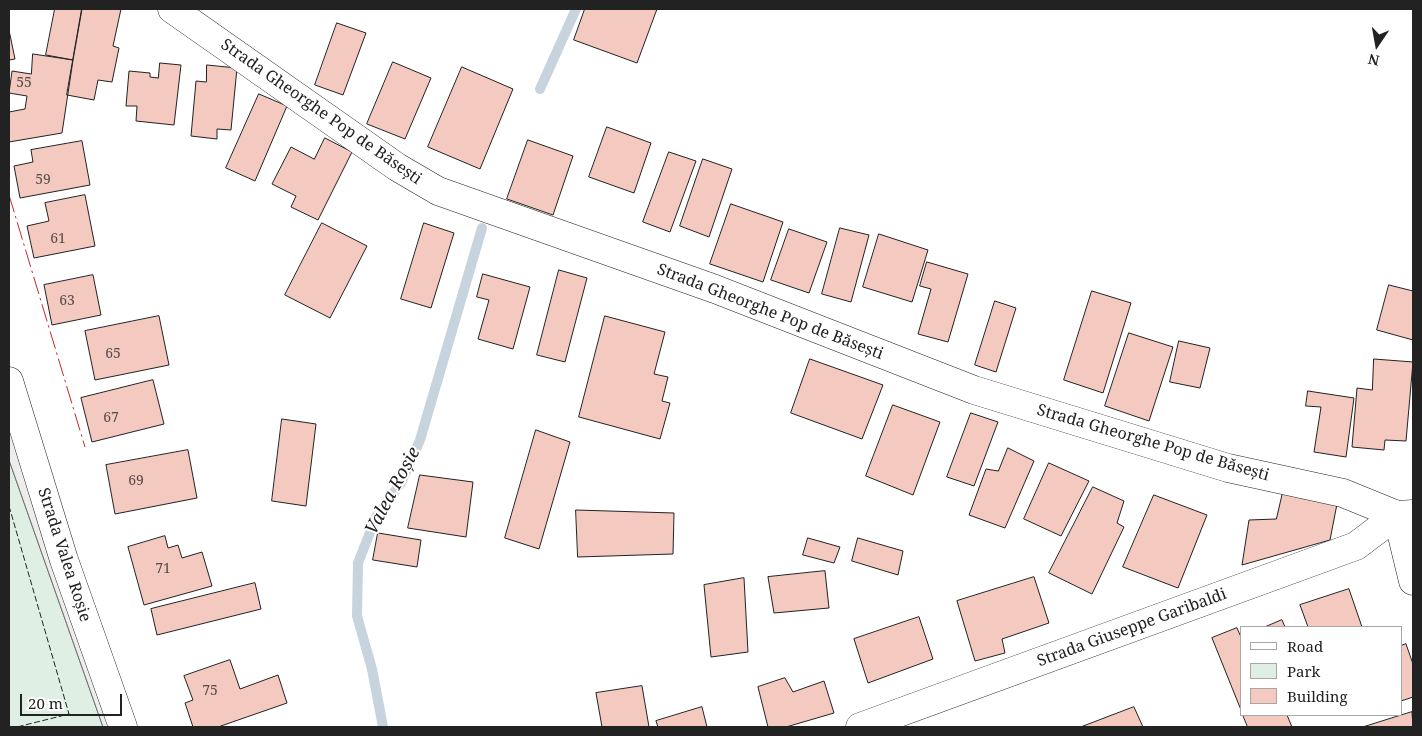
<!DOCTYPE html>
<meta charset="utf-8">
<style>
body{margin:0}
#map{position:relative;width:1422px;height:736px;overflow:hidden;background:#fff;font-family:"Noto Serif",serif}
canvas{display:block}
.frame{position:absolute;inset:0;border:10px solid #222;pointer-events:none}
.legend{position:absolute;left:1240px;top:626px;width:162px;height:90px;box-sizing:border-box;background:#fff;border:1px solid #a7a7a7;margin:0;padding:6px 9px;list-style:none;font-size:15px;color:#222}
.legend li{display:flex;align-items:center;gap:10px;height:25px}
.legend b{width:25px;border:1px solid #a7a7a7}
.north{position:absolute;left:1352px;top:20px;width:50px;height:50px;-webkit-text-stroke:4px #fff;paint-order:stroke;rotate:192deg;font-size:14px;font-weight:700;line-height:20px;text-align:center;color:#222}
.north::after{content:'';display:block;margin:auto;width:18px;height:22px;background:#222;clip-path:polygon(50% 0,100% 100%,50% 72%,0 100%)}
.scale{position:absolute;left:20px;top:694px;width:102px;height:22px;box-sizing:border-box;border:2px solid #222;border-top:0;padding-left:6px;font-size:15px;line-height:18px;white-space:nowrap;color:#222;-webkit-text-stroke:4px #fff;paint-order:stroke}
</style>
<div id="map">
<canvas width="1422" height="736"></canvas>
<div class="frame"></div>
<ul class="legend">
<li><b style="height:6px;background:#fff"></b>Road</li>
<li><b style="height:14px;background:#e0efe3"></b>Park</li>
<li><b style="height:14px;background:#f3c9c0"></b>Building</li>
</ul>
<div class="north">N</div>
<div class="scale">20 m</div>
</div>
<script>
const ctx = document.querySelector('canvas').getContext('2d');
ctx.lineJoin = 'round';
function paint(path, color) {
  ctx.fillStyle = color;
  ctx.fill(path, 'evenodd');
}
function strokePath(path, color, width, dash) {
  ctx.strokeStyle = color;
  ctx.lineWidth = width;
  ctx.lineCap = dash ? 'butt' : 'round';
  ctx.setLineDash(dash || []);
  ctx.stroke(path);
}
function drawText(font, color, halo, rows, align = 'center') {
  ctx.font = font + ' "Noto Serif",serif';
  ctx.lineWidth = 4;
  ctx.setLineDash([]);
  ctx.textBaseline = 'middle';
  ctx.strokeStyle = halo;
  ctx.fillStyle = color;
  for (const [text, x, y, turn = 0] of rows) {
    ctx.save();
    ctx.translate(x, y);
    ctx.rotate((+turn || 0) * Math.PI / 180);
    ctx.textAlign = isNaN(turn) ? turn : align;
    if (halo) ctx.strokeText(text, 0, 0);
    ctx.fillText(text, 0, 0);
    ctx.restore();
  }
}
const green = new Path2D(`
 M 9,460 L 103,727 L 9,727 Z`);
const parking = new Path2D(`
 M 9,380 L 123,727 L 103,727 L 9,460 Z`);
const stream = new Path2D(`
 M 540,89 L 576,9
 M 383,727 L 372,669 L 357,616 L 358,563 L 376,517 L 401,483 L 420,440 L 482,228`);
const building = new Path2D(`
 M 55,9 L 82,9 L 73,60 L 46,55 Z
 M 82,9 L 121,9 L 113,46 L 119,48 L 112,82 L 98,80 L 94,100 L 67,95 Z
 M 585,9 L 657,9 L 637,63 L 574,40 Z
 M 337,23 L 366,33 L 343,95 L 315,85 Z
 M 9,30 L 15,59 L 9,60 Z
 M 33,54 L 73,60 L 62,133 L 9,142 L 9,112 L 25,109 L 27,96 L 9,93 L 12,71 L 31,74 Z
 M 393,62 L 431,78 L 405,139 L 367,124 Z
 M 160,63 L 181,65 L 174,125 L 136,121 L 137,106 L 126,106 L 129,71 L 150,73 L 150,77 L 158,78 Z
 M 207,65 L 237,68 L 231,130 L 217,129 L 217,139 L 191,136 L 196,81 L 206,82 Z
 M 462,67 L 513,89 L 480,169 L 428,147 Z
 M 259,94 L 287,106 L 255,181 L 226,168 Z
 M 607,127 L 651,143 L 634,193 L 589,177 Z
 M 325,138 L 352,152 L 318,220 L 291,207 L 296,196 L 272,184 L 291,147 L 314,159 Z
 M 528,140 L 573,156 L 553,215 L 507,199 Z
 M 82,141 L 90,185 L 20,198 L 14,166 L 33,162 L 31,150 Z
 M 669,152 L 696,161 L 670,232 L 643,222 Z
 M 703,159 L 732,169 L 709,237 L 680,226 Z
 M 85,195 L 95,246 L 34,258 L 27,226 L 49,221 L 45,203 Z
 M 731,204 L 783,222 L 763,282 L 710,264 Z
 M 322,223 L 367,246 L 330,318 L 285,295 Z
 M 424,223 L 454,233 L 431,308 L 401,299 Z
 M 840,228 L 869,235 L 851,302 L 822,294 Z
 M 789,229 L 827,242 L 809,293 L 771,280 Z
 M 879,234 L 928,250 L 912,302 L 863,287 Z
 M 927,262 L 968,274 L 948,342 L 918,334 L 931,289 L 920,286 Z
 M 559,270 L 587,278 L 565,362 L 537,355 Z
 M 483,274 L 530,287 L 513,349 L 478,339 L 489,300 L 477,297 Z
 M 93,275 L 101,315 L 52,325 L 44,285 Z
 M 1389,285 L 1413,291 L 1413,340 L 1377,330 Z
 M 1092,291 L 1131,303 L 1103,393 L 1064,380 Z
 M 995,301 L 1016,308 L 996,372 L 975,365 Z
 M 159,316 L 169,365 L 95,380 L 85,331 Z
 M 605,316 L 665,332 L 654,374 L 668,377 L 662,401 L 670,403 L 660,439 L 579,417 Z
 M 1129,333 L 1173,347 L 1149,421 L 1105,406 Z
 M 1179,341 L 1210,348 L 1200,388 L 1170,382 Z
 M 810,359 L 883,385 L 862,439 L 791,413 Z
 M 1374,359 L 1413,362 L 1406,441 L 1385,440 L 1384,450 L 1352,447 L 1357,388 L 1372,390 Z
 M 153,380 L 164,424 L 92,442 L 81,398 Z
 M 1308,391 L 1354,398 L 1346,457 L 1314,452 L 1321,407 L 1306,406 Z
 M 893,405 L 940,422 L 913,495 L 866,476 Z
 M 971,413 L 998,422 L 974,486 L 947,477 Z
 M 282,419 L 316,424 L 306,506 L 272,501 Z
 M 536,430 L 570,442 L 539,549 L 505,538 Z
 M 1008,448 L 1034,461 L 1005,528 L 969,515 L 986,469 L 998,471 Z
 M 188,450 L 197,498 L 115,514 L 106,465 Z
 M 1049,463 L 1089,481 L 1061,536 L 1024,519 Z
 M 420,475 L 473,482 L 466,537 L 408,528 Z
 M 1093,487 L 1124,501 L 1117,523 L 1124,527 L 1092,594 L 1049,573 Z
 M 1283,492 L 1337,504 L 1330,540 L 1242,565 L 1249,520 L 1276,519 Z
 M 1154,495 L 1207,515 L 1178,588 L 1123,567 Z
 M 576,510 L 674,513 L 673,554 L 578,557 Z
 M 378,533 L 421,540 L 417,567 L 373,560 Z
 M 165,536 L 168,548 L 178,545 L 182,558 L 202,552 L 212,586 L 144,605 L 128,547 Z
 M 808,538 L 840,547 L 834,563 L 803,555 Z
 M 858,538 L 903,551 L 898,575 L 852,561 Z
 M 825,571 L 829,608 L 774,613 L 768,577 Z
 M 1034,577 L 1049,623 L 1002,639 L 1005,653 L 975,661 L 957,601 Z
 M 744,578 L 748,652 L 711,657 L 704,585 Z
 M 255,583 L 261,609 L 157,635 L 151,609 Z
 M 1349,589 L 1362,627 L 1308,627 L 1300,605 Z
 M 919,617 L 933,659 L 868,683 L 854,639 Z
 M 1282,620 L 1285,627 L 1265,627 Z
 M 1237,628 L 1241,637 L 1241,710 L 1212,638 Z
 M 1406,644 L 1413,664 L 1413,697 L 1401,701 L 1401,646 Z
 M 230,660 L 240,689 L 278,675 L 287,703 L 218,727 L 193,727 L 185,703 L 193,700 L 184,676 Z
 M 785,678 L 793,692 L 824,681 L 834,713 L 786,727 L 768,727 L 758,687 Z
 M 642,686 L 649,727 L 602,727 L 596,693 Z
 M 702,707 L 707,727 L 658,727 L 656,721 Z
 M 1134,707 L 1143,727 L 1081,727 Z
 M 1412,712 L 1413,727 L 1363,727 Z
 M 1243,715 L 1287,715 L 1292,727 L 1248,727 Z`);
const minor = new Path2D(`
 M 172,9 L 397,167 L 438,191 L 715,289 L 974,390 L 1228,468 L 1343,493 L 1397,515 L 1413,514
 M 9,381 L 64,560 L 123,727
 M 1397,515 L 1413,581
 M 860,727 L 1356,546 L 1397,515`);
const fence = new Path2D(`
 M 9,506 L 69,714 L 17,727`);
const power = new Path2D(`
 M 9,195 L 85,447`);
const numberNames = [
 ["55",24,83],
 ["59",43,180],
 ["61",58,239],
 ["63",67,301],
 ["65",113,354],
 ["67",111,418],
 ["69",136,481],
 ["71",163,569],
 ["75",210,691]
];
const streetNames = [
 ["Strada Gheorghe Pop de Băsești",321,112,35],
 ["Strada Gheorghe Pop de Băsești",770,312,21],
 ["Strada Gheorghe Pop de Băsești",1153,443,16],
 ["Strada Valea Roșie",64,555,72],
 ["Strada Giuseppe Garibaldi",1132,628,-20]
];
const waterNames = [
 ["Valea Roșie",393,491,-62]
];
paint(green, '#e0efe3');
strokePath(green, '#6f6f6f', 1);
paint(parking, '#ededed');
strokePath(parking, '#6f6f6f', 1);
strokePath(stream, '#c7d3dd', 10);
paint(building, '#f3c9c0');
strokePath(building, '#222', 1);
strokePath(minor, '#222', 29);
strokePath(minor, '#fff', 28);
strokePath(fence, '#222', 1, [6, 2.5]);
strokePath(power, '#c62828', 1, [18, 4, 2.5, 4]);
drawText('14px', '#564c4a', null, numberNames);
drawText('16px', '#222', '#fff', streetNames);
drawText('italic 18px', '#222', '#fff', waterNames);
</script>
